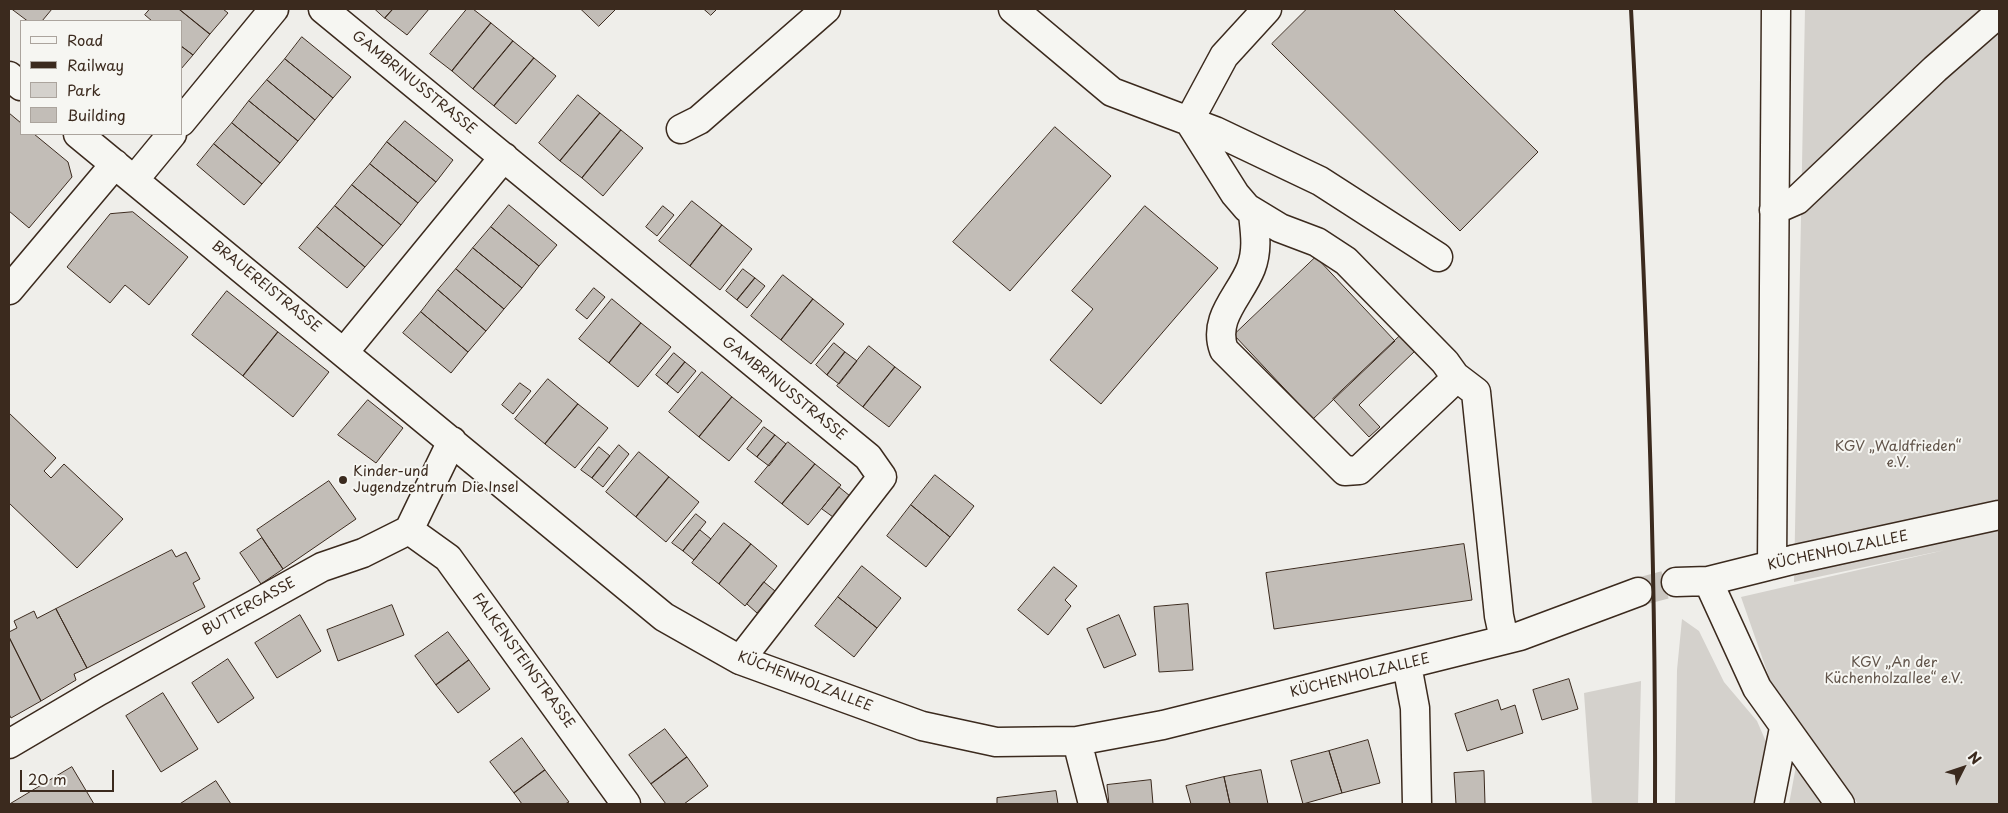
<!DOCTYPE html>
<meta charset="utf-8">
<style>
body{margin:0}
#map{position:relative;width:2008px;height:813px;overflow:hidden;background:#efeeea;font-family:"Playpen Sans",sans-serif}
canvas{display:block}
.frame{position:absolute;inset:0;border:10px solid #3b2a1e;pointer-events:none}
.legend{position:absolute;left:20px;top:20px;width:162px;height:115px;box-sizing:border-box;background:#f6f6f2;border:1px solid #aba49d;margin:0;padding:6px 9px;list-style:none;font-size:15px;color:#3b2a1e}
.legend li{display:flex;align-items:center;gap:10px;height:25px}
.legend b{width:25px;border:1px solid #aba49d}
.north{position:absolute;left:1938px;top:743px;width:50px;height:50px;-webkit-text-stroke:4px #f6f6f2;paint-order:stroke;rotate:49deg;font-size:14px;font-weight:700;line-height:20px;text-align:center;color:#3b2a1e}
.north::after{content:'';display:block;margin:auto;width:18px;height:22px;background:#3b2a1e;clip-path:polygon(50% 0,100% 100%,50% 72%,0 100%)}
.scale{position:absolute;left:20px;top:770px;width:94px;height:22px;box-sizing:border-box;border:2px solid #3b2a1e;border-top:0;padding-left:6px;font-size:15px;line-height:18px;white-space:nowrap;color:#3b2a1e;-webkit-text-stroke:4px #f6f6f2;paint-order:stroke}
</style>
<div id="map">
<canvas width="2008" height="813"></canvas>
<div class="frame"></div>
<ul class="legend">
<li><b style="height:6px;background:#f6f6f2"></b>Road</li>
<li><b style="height:6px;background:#3b2a1e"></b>Railway</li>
<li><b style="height:14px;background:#d4d1cc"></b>Park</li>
<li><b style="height:14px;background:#c2bdb7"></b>Building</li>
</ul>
<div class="north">N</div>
<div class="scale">20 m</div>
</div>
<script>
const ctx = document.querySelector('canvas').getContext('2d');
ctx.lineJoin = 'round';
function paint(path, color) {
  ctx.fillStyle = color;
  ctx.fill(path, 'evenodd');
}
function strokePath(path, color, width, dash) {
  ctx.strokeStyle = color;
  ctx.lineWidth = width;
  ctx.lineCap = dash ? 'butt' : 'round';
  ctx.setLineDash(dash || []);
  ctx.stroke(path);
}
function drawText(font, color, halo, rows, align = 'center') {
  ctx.font = font + ' "Playpen Sans",sans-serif';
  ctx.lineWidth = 4;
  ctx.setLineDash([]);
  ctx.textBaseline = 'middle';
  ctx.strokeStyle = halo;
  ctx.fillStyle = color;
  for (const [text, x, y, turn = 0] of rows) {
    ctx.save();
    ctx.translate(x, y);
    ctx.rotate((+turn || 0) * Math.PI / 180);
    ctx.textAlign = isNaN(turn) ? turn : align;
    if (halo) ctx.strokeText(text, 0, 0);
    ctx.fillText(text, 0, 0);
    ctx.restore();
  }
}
const green = new Path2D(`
 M 1805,9 L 1999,9 L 1999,804 L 1858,804 L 1770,680 L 1741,597 L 1945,550 L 1794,582 Z
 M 1682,619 L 1699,631 L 1724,682 L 1757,721 L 1770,751 L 1762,804 L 1675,804 L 1677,670 Z
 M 1641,681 L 1638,804 L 1592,804 L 1584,693 Z
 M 1796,766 L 1823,804 L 1789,804 Z`);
const building = new Path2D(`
 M 12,9 L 52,9 L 42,21 L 28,21 Z
 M 150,9 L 179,9 L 210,34 L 193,55 L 181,46 L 181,21 L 152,21 L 145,15 Z
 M 179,9 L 223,9 L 228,13 L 210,34 Z
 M 375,9 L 393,9 L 385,18 Z
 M 393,9 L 429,9 L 407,35 L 385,18 Z
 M 467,9 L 473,9 L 491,23 L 452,71 L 430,54 Z
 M 581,9 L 616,9 L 599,26 Z
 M 704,9 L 717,9 L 711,15 Z
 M 1307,9 L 1393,9 L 1538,152 L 1460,231 L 1272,44 Z
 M 491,23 L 513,41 L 473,89 L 452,71 Z
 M 302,37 L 351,77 L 333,98 L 285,59 Z
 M 513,41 L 534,58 L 494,106 L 473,89 Z
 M 181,46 L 193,55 L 181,69 Z
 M 534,58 L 556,76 L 516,124 L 494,106 Z
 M 285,59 L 333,98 L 315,120 L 267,80 Z
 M 267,80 L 315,120 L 298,141 L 249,101 Z
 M 578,95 L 600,113 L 560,161 L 539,143 Z
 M 249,101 L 298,141 L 280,163 L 232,123 Z
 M 9,113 L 21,123 L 21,134 L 34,134 L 68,162 L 72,177 L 29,228 L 9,211 Z
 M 600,113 L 621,130 L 582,178 L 560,161 Z
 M 405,121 L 453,160 L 436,182 L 387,142 Z
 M 232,123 L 280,163 L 262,184 L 214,144 Z
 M 1055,127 L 1111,176 L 1010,291 L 953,242 Z
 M 621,130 L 643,148 L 603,196 L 582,178 Z
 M 387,142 L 436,182 L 418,203 L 370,164 Z
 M 214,144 L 262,184 L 244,205 L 197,165 Z
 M 370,164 L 418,203 L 401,225 L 352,185 Z
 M 352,185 L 401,225 L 383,246 L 335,206 Z
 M 692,201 L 722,225 L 690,266 L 659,241 Z
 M 509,205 L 557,245 L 539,266 L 491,227 Z
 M 335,206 L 383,246 L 365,267 L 317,227 Z
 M 663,206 L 674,215 L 657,236 L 646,227 Z
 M 1145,206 L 1218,268 L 1101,404 L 1050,360 L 1093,309 L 1072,291 Z
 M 133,212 L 188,257 L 149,305 L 125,285 L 110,303 L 67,267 L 110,214 Z
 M 722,225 L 752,249 L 720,290 L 690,266 Z
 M 317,227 L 365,267 L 347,288 L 299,248 Z
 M 491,227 L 539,266 L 522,288 L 473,248 Z
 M 473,248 L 522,288 L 504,309 L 456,269 Z
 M 1316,257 L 1395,341 L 1313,419 L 1234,335 Z
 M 456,269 L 504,309 L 486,331 L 438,290 Z
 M 743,269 L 755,278 L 737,300 L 726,291 Z
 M 783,275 L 813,299 L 781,340 L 751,316 Z
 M 755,278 L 765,286 L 747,308 L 737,300 Z
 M 594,288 L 605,297 L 587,319 L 576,310 Z
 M 438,290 L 486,331 L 468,352 L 421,312 Z
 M 227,291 L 278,332 L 243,376 L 192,335 Z
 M 612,299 L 641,323 L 609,363 L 579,339 Z
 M 813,299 L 844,324 L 811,364 L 781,340 Z
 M 421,312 L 468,352 L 451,373 L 403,333 Z
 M 641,323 L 671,347 L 638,387 L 609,363 Z
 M 278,332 L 329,372 L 293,417 L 243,376 Z
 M 1402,334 L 1416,350 L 1359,405 L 1380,427 L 1369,437 L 1333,399 Z
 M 834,343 L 845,352 L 827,375 L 816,365 Z
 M 869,346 L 895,367 L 863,407 L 837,386 Z
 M 845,352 L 857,361 L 839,384 L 827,375 Z
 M 674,353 L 685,362 L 667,384 L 656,375 Z
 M 685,362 L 696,371 L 678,393 L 667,384 Z
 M 895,367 L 921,387 L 889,427 L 863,407 Z
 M 702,372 L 732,397 L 699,437 L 669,412 Z
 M 548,379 L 578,404 L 545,444 L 515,419 Z
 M 520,383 L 531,391 L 513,414 L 502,405 Z
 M 732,397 L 762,421 L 729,461 L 699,437 Z
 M 368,400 L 403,428 L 376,463 L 338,435 Z
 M 578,404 L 608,428 L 575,468 L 545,444 Z
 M 9,413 L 56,458 L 44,471 L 51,478 L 64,464 L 123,519 L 77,568 L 9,503 Z
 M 764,427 L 775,435 L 757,457 L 747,449 Z
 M 775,435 L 786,444 L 769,466 L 757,457 Z
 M 788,442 L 815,464 L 782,504 L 755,482 Z
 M 619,445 L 629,454 L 603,487 L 592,478 Z
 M 599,447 L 610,456 L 592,478 L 581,470 Z
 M 639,452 L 669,477 L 636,517 L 606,492 Z
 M 815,464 L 841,485 L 808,525 L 782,504 Z
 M 935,475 L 974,506 L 950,537 L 911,505 Z
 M 669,477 L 699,502 L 666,542 L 636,517 Z
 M 329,481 L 356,519 L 283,569 L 257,530 Z
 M 839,487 L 850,496 L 833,517 L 822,509 Z
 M 911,505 L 950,537 L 926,567 L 887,536 Z
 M 696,514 L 706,522 L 683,551 L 672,543 Z
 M 724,523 L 751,544 L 719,584 L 692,563 Z
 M 700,530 L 711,539 L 694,560 L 683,551 Z
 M 262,538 L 283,569 L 261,584 L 240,553 Z
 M 751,544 L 777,566 L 745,606 L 719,584 Z
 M 1464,544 L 1472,600 L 1274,629 L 1266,573 Z
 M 172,550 L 176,557 L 186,552 L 200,579 L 193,583 L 205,607 L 87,668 L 56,609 Z
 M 862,566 L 901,598 L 877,628 L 838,597 Z
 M 1054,567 L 1077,586 L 1065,600 L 1071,606 L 1048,635 L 1018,610 Z
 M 764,582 L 775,591 L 757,613 L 747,604 Z
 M 838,597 L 877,628 L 854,657 L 815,626 Z
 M 1188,604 L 1193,670 L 1159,672 L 1154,607 Z
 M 392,605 L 404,635 L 338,661 L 327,630 Z
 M 56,609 L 87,668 L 74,674 L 76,680 L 41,701 L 9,637 L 9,632 L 17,628 L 14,621 L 34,611 L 37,618 Z
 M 300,615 L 321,651 L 277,678 L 255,643 Z
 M 1119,615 L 1136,655 L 1104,668 L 1087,629 Z
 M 448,632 L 469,660 L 436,685 L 415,656 Z
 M 9,637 L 41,701 L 11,718 L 9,714 Z
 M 228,659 L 254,698 L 218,723 L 192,683 Z
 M 469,660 L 490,689 L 458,713 L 436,685 Z
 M 1569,679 L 1578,709 L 1542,720 L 1533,690 Z
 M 163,693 L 198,749 L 161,772 L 126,716 Z
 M 1498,700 L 1501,710 L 1515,705 L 1523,733 L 1467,751 L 1455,714 Z
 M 665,729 L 687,757 L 651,784 L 629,755 Z
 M 522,738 L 545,770 L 514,793 L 490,762 Z
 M 1368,740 L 1380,783 L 1342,793 L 1329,751 Z
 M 1329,751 L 1342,793 L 1303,804 L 1291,761 Z
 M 687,757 L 708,786 L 684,804 L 666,804 L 651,784 Z
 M 72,767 L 94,804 L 10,804 Z
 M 545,770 L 569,802 L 565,804 L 522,804 L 514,793 Z
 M 1261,770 L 1268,804 L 1230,804 L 1224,777 Z
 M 1484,771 L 1485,804 L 1456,804 L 1454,773 Z
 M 1224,777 L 1230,804 L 1191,804 L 1186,786 Z
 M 1151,780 L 1153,804 L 1109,804 L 1107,785 Z
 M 216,781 L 231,804 L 180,804 Z
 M 1056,791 L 1058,804 L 997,804 L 997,798 Z`);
const minorTunnel = new Path2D(`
 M 1638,592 L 1676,582`);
const minor = new Path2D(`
 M 323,9 L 868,457 L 882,477 L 740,660
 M 1013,9 L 1112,92 L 1215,131 L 1320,181 L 1438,257
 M 9,76 L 21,86
 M 1189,121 L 1235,194 L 1247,208 L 1280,228 L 1317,242 L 1346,261 L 1445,362 L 1455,376 L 1450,384 L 1359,470 L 1345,471 L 1224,350 C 1212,318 1240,296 1251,268 C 1258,250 1255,232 1253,214
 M 1189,121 L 1224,56 L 1267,9
 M 181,122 L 274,9
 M 681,129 L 699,120 L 826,9
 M 78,134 L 664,617 L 740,660 L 922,726 L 996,742 L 1077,741 L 1163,725 L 1520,636 L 1638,592
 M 134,180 L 172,134
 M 1774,210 L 1797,200 L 1935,69 L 1999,13
 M 9,290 L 115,164
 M 345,351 L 504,157
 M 1455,376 L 1476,392 L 1499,616 L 1504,639
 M 409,530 L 448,558 L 626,804
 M 1772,565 L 1776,9
 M 1708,581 L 1757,688 L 1840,804
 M 1676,582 L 1708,581 L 1792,560 L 1999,515
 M 1407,665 L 1415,708 L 1417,804
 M 1077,741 L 1093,804
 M 9,744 L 99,691 L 322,567 L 363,553 L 409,530 L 452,441
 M 1769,804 L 1784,728`);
const rail = new Path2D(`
 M 1631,9 C 1645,274 1656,539 1655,804`);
const markers = [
 [343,480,5,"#3b2a1e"]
];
const streetNames = [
 ["GAMBRINUSSTRASSE",414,83,39],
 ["BRAUEREISTRASSE",266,287,39],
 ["GAMBRINUSSTRASSE",784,389,39],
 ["KÜCHENHOLZALLEE",1838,551,-12],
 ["BUTTERGASSE",249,607,-29],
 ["FALKENSTEINSTRASSE",523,661,54],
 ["KÜCHENHOLZALLEE",1360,676,-14],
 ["KÜCHENHOLZALLEE",805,682,21]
];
const parkNames = [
 ["KGV „Waldfrieden“",1898,447],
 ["e.V.",1898,463],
 ["KGV „An der",1894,663],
 ["Küchenholzallee“ e.V.",1894,679]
];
const poiNames = [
 ["Kinder-und",353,472],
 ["Jugendzentrum Die Insel",353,488]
];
paint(green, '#d4d1cc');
paint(building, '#c2bdb7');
strokePath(building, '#3b2a1e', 1);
strokePath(minorTunnel, '#cbc7c1', 28, [28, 14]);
strokePath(minor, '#3b2a1e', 31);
strokePath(minor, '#f6f6f2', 28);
strokePath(rail, '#3b2a1e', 4);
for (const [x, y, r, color] of markers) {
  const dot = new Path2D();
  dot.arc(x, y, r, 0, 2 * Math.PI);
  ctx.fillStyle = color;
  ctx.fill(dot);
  strokePath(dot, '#f6f6f2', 2);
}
drawText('14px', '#3b2a1e', '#f6f6f2', streetNames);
drawText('14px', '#61544a', '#f6f6f2', parkNames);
drawText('14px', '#3b2a1e', '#f6f6f2', poiNames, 'left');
</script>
